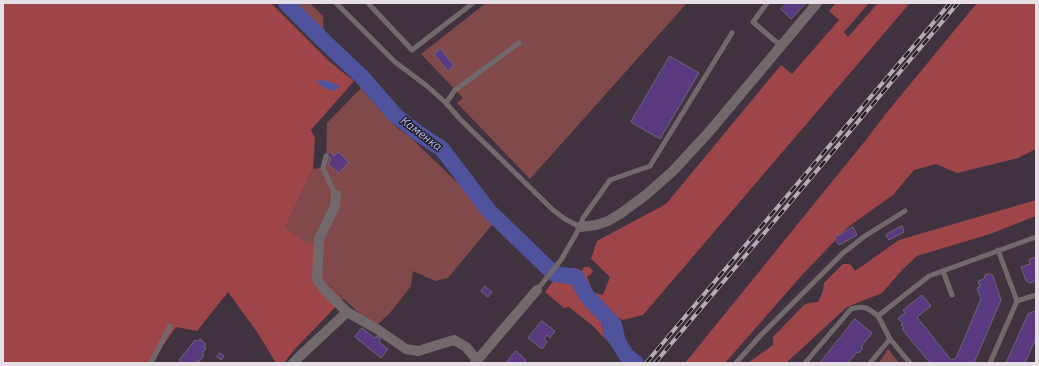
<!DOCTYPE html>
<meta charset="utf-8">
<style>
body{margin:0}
#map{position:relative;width:1039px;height:366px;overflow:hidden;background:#40323f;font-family:"IBM Plex Sans",sans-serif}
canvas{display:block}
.frame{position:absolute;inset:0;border:4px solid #e7dfe6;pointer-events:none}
</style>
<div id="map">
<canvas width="1039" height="366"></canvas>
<div class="frame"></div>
</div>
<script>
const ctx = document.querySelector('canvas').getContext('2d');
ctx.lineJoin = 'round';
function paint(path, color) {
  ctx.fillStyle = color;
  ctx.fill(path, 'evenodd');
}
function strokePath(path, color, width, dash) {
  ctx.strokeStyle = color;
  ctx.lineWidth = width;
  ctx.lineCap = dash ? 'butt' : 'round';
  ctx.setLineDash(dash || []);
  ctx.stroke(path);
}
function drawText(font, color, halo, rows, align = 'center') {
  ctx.font = font + ' "IBM Plex Sans",sans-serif';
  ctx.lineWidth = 3;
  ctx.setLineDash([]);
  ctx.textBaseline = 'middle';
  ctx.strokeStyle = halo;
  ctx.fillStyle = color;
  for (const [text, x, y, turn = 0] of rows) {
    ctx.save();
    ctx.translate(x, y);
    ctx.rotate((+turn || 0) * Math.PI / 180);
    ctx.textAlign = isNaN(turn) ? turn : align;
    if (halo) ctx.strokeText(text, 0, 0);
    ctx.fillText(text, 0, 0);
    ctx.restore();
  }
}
const green = new Path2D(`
 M 286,3 L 310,3 L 323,16 L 324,41 Z
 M 486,3 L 687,3 L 530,179 L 457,103 L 463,98 L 421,54 Z
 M 361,88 C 373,101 393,128 408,135 L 496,220 L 448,278 L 435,281 L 413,271 L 411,286 L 390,313 L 378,324 L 361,315 L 324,281 L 321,261 L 285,228 L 313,169 L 326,167 L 327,123 Z
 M 888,349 L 899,363 L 879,363 Z`);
const forest = new Path2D(`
 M 3,3 L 271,3 L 330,62 L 354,81 L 311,130 L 315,138 L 313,169 L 285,228 L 308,244 L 325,239 L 321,261 L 324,281 L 343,299 L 294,350 L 284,363 L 276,363 L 257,332 L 228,292 L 197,331 L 176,327 L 151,363 L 3,363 Z
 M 836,3 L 869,3 L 844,32 L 848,37 L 878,3 L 910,3 L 643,315 L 623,320 L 613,315 L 605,310 L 600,312 L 604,336 L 610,344 L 593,326 L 569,307 L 564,308 L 545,292 C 552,283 554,277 567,277 L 572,268 L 578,269 L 582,271 L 584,267 L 589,267 L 593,271 L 590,275 L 587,276 L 590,285 L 590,292 L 603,295 L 610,277 L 591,259 L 597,241 L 666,204 L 781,65 L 792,74 L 839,20 L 829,11 Z
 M 977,3 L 1036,3 L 1036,149 L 1018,158 L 957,173 L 936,164 L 914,170 L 893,195 L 848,227 L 802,275 L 725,363 L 685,363 L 865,141 L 888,111 Z
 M 1036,200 L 1036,216 L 990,234 L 917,256 L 903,269 L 882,293 L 847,307 L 786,363 L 748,363 L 773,345 L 773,337 L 804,305 L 809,303 L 818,302 L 823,291 L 824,283 L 843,264 L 850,264 L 855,271 L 899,240 Z`);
const water = new Path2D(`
 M 320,80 L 328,81 L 340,86 L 334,91 L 325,88 L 317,83 Z
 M 600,312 L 609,314 C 620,330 628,348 641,363 L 627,363 L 610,344 L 604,336 Z`);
const river = new Path2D(`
 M 286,3 L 324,41 L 362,77 L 396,116 L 418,133 L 442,149 L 489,211 L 550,270
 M 555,274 L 576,277 L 587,296 L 614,325 L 618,342 L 627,356 L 636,363`);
const building = new Path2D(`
 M 787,3 L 806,3 L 791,19 L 781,9 Z
 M 441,49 L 454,66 L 448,71 L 434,54 Z
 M 670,56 L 699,73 L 660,139 L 631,122 Z
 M 330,152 L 334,156 L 338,152 L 349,162 L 339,173 L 328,164 L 331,159 L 327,155 Z
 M 902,226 L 904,232 L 889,240 L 886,235 Z
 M 853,227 L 857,235 L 839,245 L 835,238 Z
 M 1036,257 L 1036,282 L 1035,281 L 1030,283 L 1026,281 L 1021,267 L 1030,264 L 1029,260 Z
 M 990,274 L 993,276 L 1001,300 L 974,363 L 930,363 L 902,329 L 904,328 L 901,325 L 903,324 L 898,318 L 905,313 L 903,310 L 922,295 L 931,306 L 917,317 L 951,360 L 956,358 L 981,299 L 977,288 L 980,287 L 978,281 L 984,279 L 985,275 Z
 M 485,286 L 492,292 L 488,297 L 481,291 Z
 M 1036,311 L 1036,338 L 1025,363 L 1006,363 L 1028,314 Z
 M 855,319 L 872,333 L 861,347 L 863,348 L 859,353 L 857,352 L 848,363 L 820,363 Z
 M 542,321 L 555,331 L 550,338 L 547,335 L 544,339 L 547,342 L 542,349 L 528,338 Z
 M 362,328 L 375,338 L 377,336 L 381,339 L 379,342 L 388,349 L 381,358 L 355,337 Z
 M 200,339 L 206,344 L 204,347 L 206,348 L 202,354 L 204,355 L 199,362 L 197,360 L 194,363 L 182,363 L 179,360 L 195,340 L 198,341 Z
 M 516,351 L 526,360 L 524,363 L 506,363 Z
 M 220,353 L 224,356 L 221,360 L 217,357 Z`);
const lane = new Path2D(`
 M 336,3 L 395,62 L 427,86 L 446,103 L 460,119 L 553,210 L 565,219 L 580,227
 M 368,3 L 412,50 L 473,3
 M 767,3 L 753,22 L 781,46
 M 446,103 L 455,90 L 519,43
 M 326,156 L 323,168 L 336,196
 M 943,271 L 952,295
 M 537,290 L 561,260 L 580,227 L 583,218 L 610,180 L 650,166 L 732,33
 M 1017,301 L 1036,295
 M 151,363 L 170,326
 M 736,363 L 760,336 L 843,253 L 865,236 L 905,211
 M 805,363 L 851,309 C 864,305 868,308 878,316
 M 870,363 L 890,339
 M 910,363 L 890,339 L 878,316 L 929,276 L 1036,237
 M 990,363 L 1017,301 L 998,250`);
const street = new Path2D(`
 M 336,195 L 335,206 L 319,239 L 317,279 L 324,289 L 347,312
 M 580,227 L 596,225 L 608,221 L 620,214 L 647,194 L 673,171 L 709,132 L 817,3
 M 293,363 L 300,356 L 347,312 L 377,329 L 406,349 L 418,351 L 454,340 L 466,347 L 477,360
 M 475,363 L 501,332 L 537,290`);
const rail = new Path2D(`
 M 646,363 L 950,3
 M 655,363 L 958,3`);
const waterNames = [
 ["Каменка",421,134,37]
];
paint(green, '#82494b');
paint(forest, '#9e454a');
paint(water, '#4f539d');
strokePath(river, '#4f539d', 16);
paint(building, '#5b3980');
strokePath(building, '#6c6576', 1);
strokePath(lane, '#72696c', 5);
strokePath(street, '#72696c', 10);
strokePath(rail, '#b5acb4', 4);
strokePath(rail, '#231d22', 2.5, [8]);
drawText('italic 12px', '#b6bdfc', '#231d22', waterNames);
</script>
